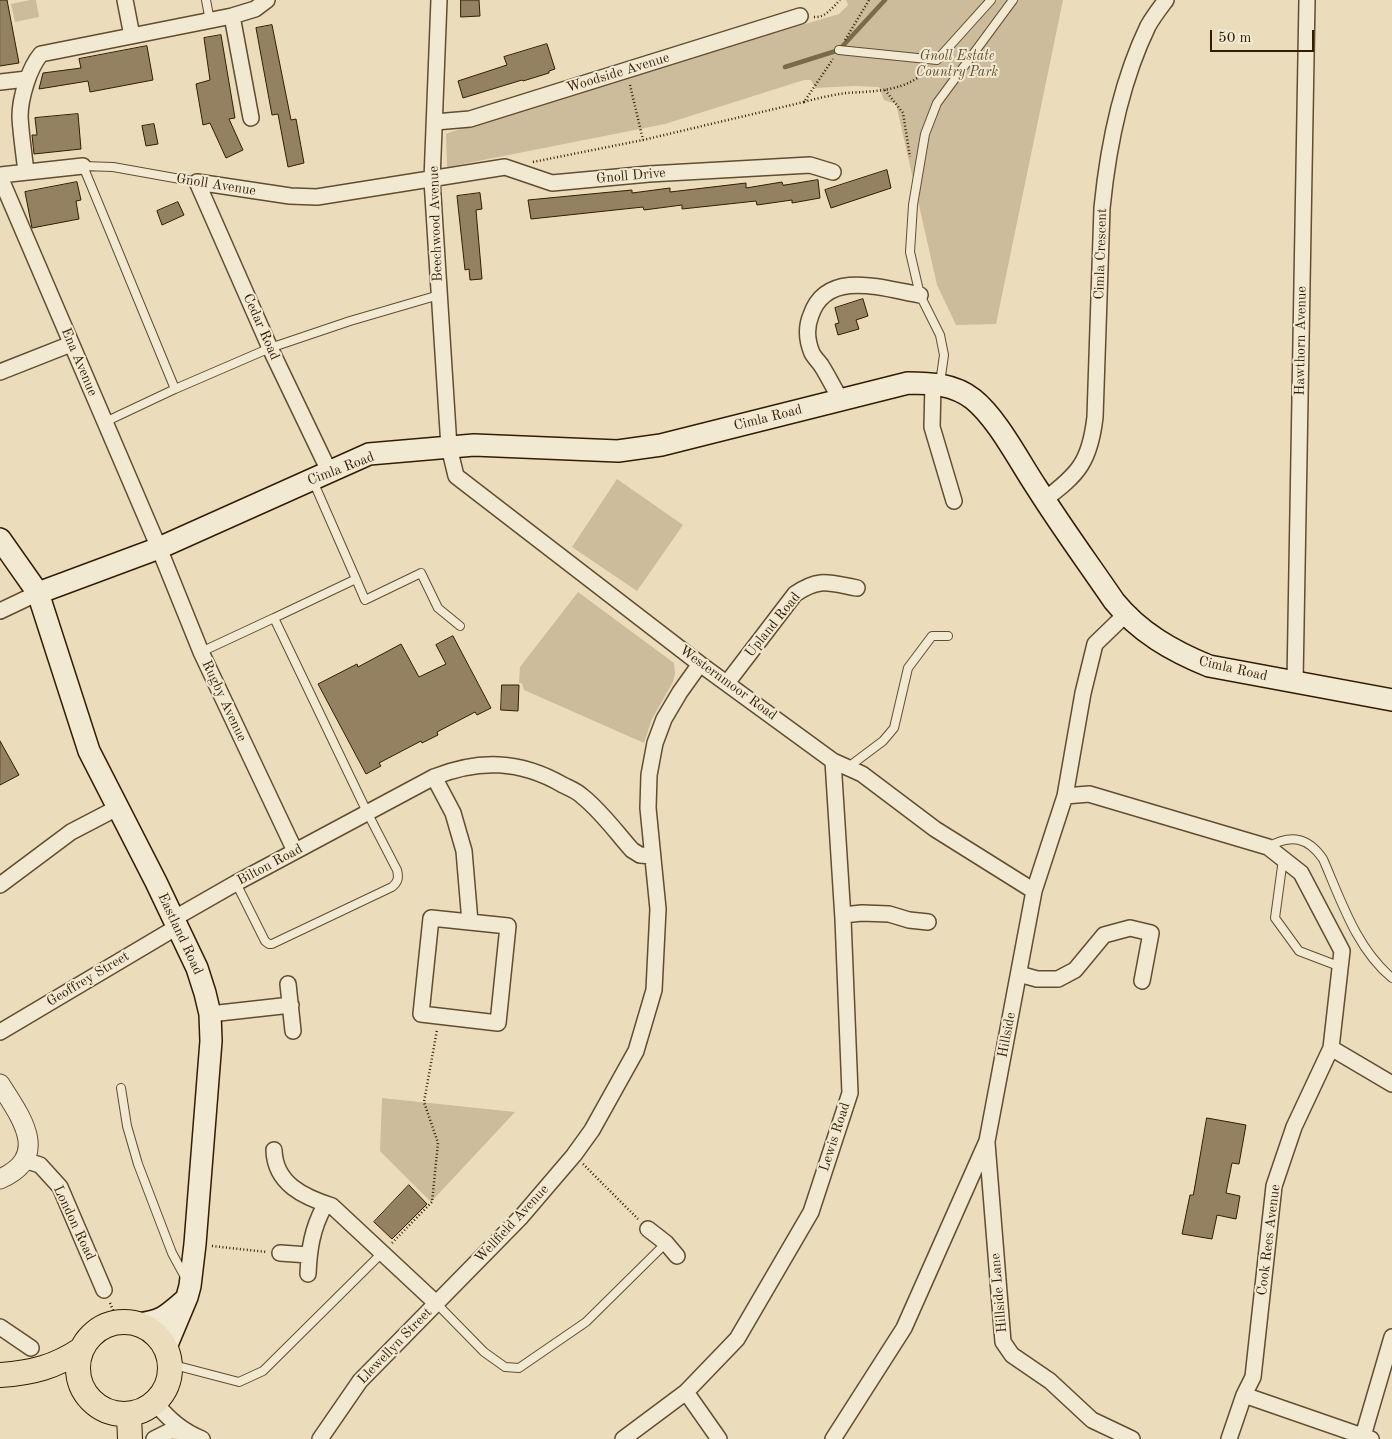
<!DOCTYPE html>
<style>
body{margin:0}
#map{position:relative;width:1392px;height:1439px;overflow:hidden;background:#ebddbc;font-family:"Old Standard TT",serif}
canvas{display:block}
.scale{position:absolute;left:1210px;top:30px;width:104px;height:22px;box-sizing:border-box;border:2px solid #331d00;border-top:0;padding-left:6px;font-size:15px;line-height:18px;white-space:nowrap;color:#331d00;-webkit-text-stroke:4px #f2e9d3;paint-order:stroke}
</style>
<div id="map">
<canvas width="1392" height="1439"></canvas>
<div class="scale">50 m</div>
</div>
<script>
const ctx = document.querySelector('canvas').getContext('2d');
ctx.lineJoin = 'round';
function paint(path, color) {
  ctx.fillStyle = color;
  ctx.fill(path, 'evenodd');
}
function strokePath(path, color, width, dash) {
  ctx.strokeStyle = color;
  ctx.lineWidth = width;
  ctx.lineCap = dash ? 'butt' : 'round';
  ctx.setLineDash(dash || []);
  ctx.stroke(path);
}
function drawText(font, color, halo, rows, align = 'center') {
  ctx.font = font + ' "Old Standard TT",serif';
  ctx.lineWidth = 4;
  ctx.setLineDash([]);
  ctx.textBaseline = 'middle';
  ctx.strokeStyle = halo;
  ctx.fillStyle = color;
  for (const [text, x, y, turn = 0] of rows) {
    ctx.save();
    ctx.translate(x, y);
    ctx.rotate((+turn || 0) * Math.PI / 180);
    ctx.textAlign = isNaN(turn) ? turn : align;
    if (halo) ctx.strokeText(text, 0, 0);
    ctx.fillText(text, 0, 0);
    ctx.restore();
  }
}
const green = new Path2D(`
 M 30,0 L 36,0 L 39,17 L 15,22 L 11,4 Z
 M 846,0 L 1063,0 L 996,324 L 956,325 L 937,285 L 896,104 L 884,100 L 879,87 L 854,86 L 815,88 L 811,80 L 804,80 L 665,124 L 448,167 L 447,166 L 446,134 L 448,133 L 629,76 L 839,14 L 848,5 Z
 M 617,479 L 683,525 L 637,591 L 572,547 Z
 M 578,592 L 674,663 L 675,674 L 673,682 L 652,719 L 644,743 L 524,690 L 522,683 L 519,683 L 520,667 Z
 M 382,1098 L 515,1112 L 431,1202 L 380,1151 Z`);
const stream = new Path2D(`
 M 785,67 L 839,50 L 885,0`);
const building = new Path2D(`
 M 0,0 L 7,0 L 19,63 L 0,66 Z
 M 461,0 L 479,0 L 480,16 L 461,17 Z
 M 272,25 L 291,120 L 296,119 L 304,163 L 288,167 L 278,114 L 272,115 L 256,28 Z
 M 221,35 L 235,118 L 229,119 L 243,150 L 226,158 L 210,123 L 203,125 L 196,84 L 210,80 L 204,38 Z
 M 547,44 L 555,69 L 549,71 L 549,73 L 523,81 L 522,80 L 463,98 L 458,81 L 507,65 L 504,57 Z
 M 147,46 L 153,80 L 90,92 L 88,81 L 39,89 L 43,73 L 81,68 L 79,59 Z
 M 78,114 L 81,149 L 34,154 L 32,135 L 37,135 L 35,118 Z
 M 154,124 L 158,144 L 146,146 L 142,126 Z
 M 887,170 L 891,188 L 831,208 L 825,190 Z
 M 818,180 L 820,198 L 792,203 L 792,200 L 757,205 L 756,201 L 682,209 L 682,205 L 644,210 L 643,207 L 531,219 L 528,200 L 632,190 L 632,193 L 670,188 L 670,192 L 746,183 L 746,188 L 782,182 L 783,185 Z
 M 77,182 L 81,200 L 76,201 L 79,219 L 32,228 L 25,192 Z
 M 480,193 L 482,209 L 476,210 L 482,279 L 470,280 L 469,269 L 465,270 L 457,196 Z
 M 178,202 L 184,215 L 162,225 L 157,211 Z
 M 863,299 L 868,316 L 856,320 L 859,329 L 838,335 L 835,324 L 839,323 L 835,308 Z
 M 453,636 L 491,708 L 477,715 L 475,712 L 437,732 L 438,735 L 422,743 L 421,741 L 379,763 L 381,766 L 366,774 L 318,684 L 357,664 L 358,667 L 401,644 L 419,677 L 446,664 L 436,645 Z
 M 502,685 L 519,685 L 518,711 L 501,710 Z
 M 0,741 L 19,775 L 0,785 Z
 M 1207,1118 L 1246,1125 L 1239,1164 L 1232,1163 L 1226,1193 L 1240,1196 L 1236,1219 L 1217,1215 L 1212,1239 L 1182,1234 L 1190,1195 L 1193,1195 Z
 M 409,1185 L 427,1204 L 392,1239 L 374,1222 Z`);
const path = new Path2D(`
 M 814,17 C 825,18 832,8 840,0
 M 845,40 L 869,0
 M 630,85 L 643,140
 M 885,90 L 903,113 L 910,157
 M 804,102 C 818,98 832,95 846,93 C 875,91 905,92 927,70
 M 533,162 L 643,140 L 804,102 L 833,59
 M 583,1164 L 638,1219
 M 392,1243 L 432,1202 L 438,1143 L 424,1102 L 437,1030
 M 212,1246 L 267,1252
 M 110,1303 L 118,1322`);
const service = new Path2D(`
 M 206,0 L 210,21
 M 839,50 L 937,60 L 991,0
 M 940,383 L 944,355 L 940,335 L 920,295 L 910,252 L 913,205 L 925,134 L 937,103 L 1013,0
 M 175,389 L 270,348 L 350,321 L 439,295
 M 105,422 L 175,389 L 83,166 L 113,167 L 197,182
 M 313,481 L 356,579
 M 274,618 L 356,579 L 365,600 L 421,573 L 438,608 L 460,626
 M 201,652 L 274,618 L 367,812 L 397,870 C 399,878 398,882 392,887 L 272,944 L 269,944 L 265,941 L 236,883
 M 847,768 L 883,741 L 894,728 L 908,668 L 932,636 L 948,636
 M 1268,847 C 1291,834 1308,837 1323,859 C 1341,900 1356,948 1392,978
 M 1283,859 L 1275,918 L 1299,951 L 1341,967
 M 121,1088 L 127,1126 L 138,1164 L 172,1253 L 185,1277
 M 436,1303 L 484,1352 L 505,1367 L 519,1368 L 586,1322 L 666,1243
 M 170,1364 L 239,1382 L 263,1371 L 382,1253`);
const minor = new Path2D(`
 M 125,0 L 132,36
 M 439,0 L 432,180 L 449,447 L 456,476 L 700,664 L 833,761 L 862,774 L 935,829 L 1034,891
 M 232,16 L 251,118
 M 0,82 L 27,79
 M 435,122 L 470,119 L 800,16
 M 26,172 C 24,154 21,135 20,117 C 20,98 29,68 41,54 L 232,16 L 255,9 L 267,0
 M 0,175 L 83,166
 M 0,177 L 159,548 L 201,652 L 295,851
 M 197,182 L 290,196 L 317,197 L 505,167 L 552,183 L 649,174 L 810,165 L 833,172
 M 197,182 L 270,348 L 329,471
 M 0,372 L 71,344
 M 933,383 L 932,427 L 954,501
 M 840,399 C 834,388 828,376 821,365 C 818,361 814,357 812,353 C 807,341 806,327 811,315 C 827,268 885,289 920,295
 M 1044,500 C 1079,474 1090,461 1095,417 L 1102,208 C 1108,147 1121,82 1148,26 C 1153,17 1160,8 1166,0
 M 0,611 L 38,593
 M 1295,682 L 1307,0
 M 727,683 L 795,594 C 820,577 829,583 857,588
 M 434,777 L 453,813 L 464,851 L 470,922
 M 1065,796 L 1089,794 L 1268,847 L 1301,873 L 1342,951 L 1331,1048 L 1294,1127 L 1274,1186 L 1253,1377 L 1244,1395 L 1229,1439
 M 0,885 L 71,832 L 117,808
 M 843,915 L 862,913 L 889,914 L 909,920 L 928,922
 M 431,918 L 508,926 L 498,1023 L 421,1014 Z
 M 173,919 L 236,883 L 434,777 C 479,759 520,760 563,785 C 569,788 577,791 582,796 C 601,811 616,832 632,850 L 640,855 L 652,856
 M 1019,974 L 1037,979 L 1058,979 L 1075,970 L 1104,935 L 1130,928 L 1151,933 L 1142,981
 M 288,984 L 293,1031
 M 210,1014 L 291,1005
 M 0,1032 L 177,927
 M 1331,1048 L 1392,1084
 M 987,1143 L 1003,1342 L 1012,1355 L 1050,1381 L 1092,1420 L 1132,1439
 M 274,1150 C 275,1184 304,1197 332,1206 L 436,1303
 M 24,1160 L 40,1165 L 60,1187 L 104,1290
 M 648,1229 L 666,1243 L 677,1256
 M 280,1253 L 309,1255
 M 308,1274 C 309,1250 312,1229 324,1207 L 332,1206
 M 0,1327 L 31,1348
 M 686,1392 L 719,1439
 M 1244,1395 L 1371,1439
 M 155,1403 C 170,1420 182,1431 202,1439
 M 1363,1436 L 1392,1337
 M 154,1439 L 170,1431 L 185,1432
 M 320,1439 L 360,1381 L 521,1217 L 574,1155 L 592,1130 L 636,1051 L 654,990 L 658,909 L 648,808 L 649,775 L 655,743 L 664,719 L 680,692 L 700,664
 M 623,1439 L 686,1392 L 737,1339 L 811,1212 L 850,1093 L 843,919 L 833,761
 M 833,1439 L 904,1328 L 987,1141 L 1034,891 L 1065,796 L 1083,693 L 1095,644 L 1125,615`);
const tertiary = new Path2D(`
 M 0,1084 C 20,1116 52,1156 0,1179`);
const secondary = new Path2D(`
 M 0,539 L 38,593 L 89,751 L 156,882 L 197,968 L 205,993 L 210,1014 L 211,1041 L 195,1244 L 190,1286 L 187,1297 L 166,1347
 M 38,593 L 159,548 L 369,454 L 474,445 L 618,451 L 661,445 L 908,383 C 930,383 954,384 973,399 C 997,418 1019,461 1037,488 C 1061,526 1088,563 1114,601 C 1139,632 1172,651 1209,666 L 1392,700
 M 138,1324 C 163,1321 166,1316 185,1300`);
const primary = new Path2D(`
 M78 1368a46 46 0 1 1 92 0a46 46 0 1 1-92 0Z
 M 0,1375 C 32,1373 55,1367 82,1349
 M 129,1415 L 130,1439`);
const parkNames = [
 ["Gnoll Estate",957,56],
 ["Country Park",957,72]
];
const streetNames = [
 ["Woodside Avenue",618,73,-17],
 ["Gnoll Drive",631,176,-5],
 ["Gnoll Avenue",216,185,9],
 ["Beechwood Avenue",436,224,-92],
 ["Cimla Crescent",1101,254,-88],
 ["Cedar Road",261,327,66],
 ["Hawthorn Avenue",1301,341,-89],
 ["Ena Avenue",79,362,67],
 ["Cimla Road",768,418,-14],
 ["Cimla Road",341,469,-21],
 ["Upland Road",773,625,-51],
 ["Cimla Road",1233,669,13],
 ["Westernmoor Road",728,683,36],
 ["Rugby Avenue",224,701,65],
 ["Bilton Road",270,865,-28],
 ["Eastland Road",180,934,65],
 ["Geoffrey Street",88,979,-31],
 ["Hillside",1007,1035,-79],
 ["Lewis Road",835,1137,-72],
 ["London Road",74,1223,65],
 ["Wellfield Avenue",512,1224,-47],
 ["Cook Rees Avenue",1269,1240,-83],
 ["Hillside Lane",999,1293,-95],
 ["Llewellyn Street",395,1346,-46]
];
paint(green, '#ccbc9c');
strokePath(stream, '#7c694a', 4.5);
paint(building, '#938162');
strokePath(building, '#331d00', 1);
strokePath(service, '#614d2f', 10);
strokePath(minor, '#614d2f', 18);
strokePath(tertiary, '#614d2f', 21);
strokePath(secondary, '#331d00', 24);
strokePath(primary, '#331d00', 26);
strokePath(path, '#331d00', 2.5, [1, 2.5]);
strokePath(service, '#f2e9d3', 8);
strokePath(minor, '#f2e9d3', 15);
strokePath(tertiary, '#f2e9d3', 19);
strokePath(secondary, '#f2e9d3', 21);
strokePath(primary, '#ebddbc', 24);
drawText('italic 14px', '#614d2f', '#f2e9d3', parkNames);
drawText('14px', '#331d00', '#f2e9d3', streetNames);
</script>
